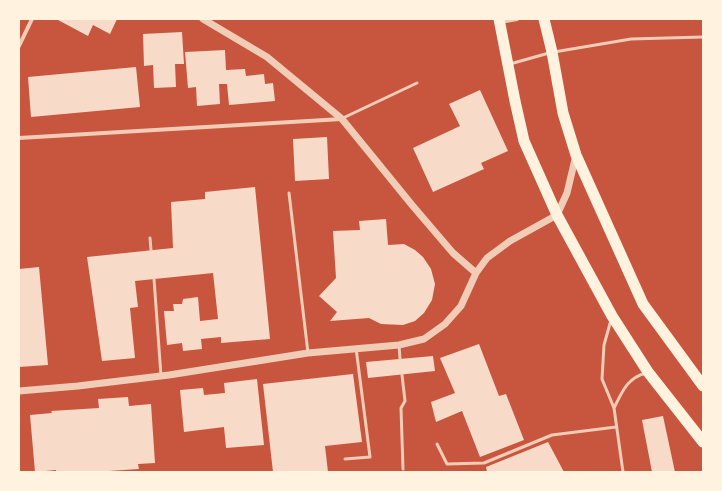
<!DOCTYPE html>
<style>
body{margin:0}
#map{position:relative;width:722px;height:491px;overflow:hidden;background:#c8553d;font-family:"PT Sans",sans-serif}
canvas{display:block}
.frame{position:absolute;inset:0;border:20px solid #fff3e0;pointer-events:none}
</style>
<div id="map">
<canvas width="722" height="491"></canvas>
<div class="frame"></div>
</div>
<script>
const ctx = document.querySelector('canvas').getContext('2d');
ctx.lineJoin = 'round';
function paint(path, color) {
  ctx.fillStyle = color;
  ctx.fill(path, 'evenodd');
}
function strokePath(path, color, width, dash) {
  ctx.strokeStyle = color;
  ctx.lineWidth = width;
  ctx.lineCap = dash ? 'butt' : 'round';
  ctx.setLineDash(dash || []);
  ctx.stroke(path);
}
const building = new Path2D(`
 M 59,19 L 117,19 L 110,34 L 93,25 L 88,36 L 58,20 Z
 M 182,32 L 184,64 L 175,64 L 176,87 L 154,88 L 153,65 L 144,66 L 143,34 Z
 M 225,50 L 226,70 L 245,69 L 246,76 L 264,74 L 265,84 L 273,83 L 275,101 L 229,105 L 227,84 L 219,84 L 220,104 L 197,106 L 196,87 L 188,88 L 185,52 Z
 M 136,67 L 140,107 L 31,117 L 28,77 Z
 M 480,90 L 508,151 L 481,163 L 484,169 L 433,192 L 413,148 L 460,126 L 449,104 Z
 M 327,137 L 329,179 L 295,181 L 293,139 Z
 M 255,187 L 270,339 L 221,343 L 221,337 L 201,339 L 202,349 L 183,351 L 182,343 L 167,345 L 164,311 L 174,311 L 173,304 L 182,304 L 183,299 L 198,297 L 200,321 L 218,319 L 213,273 L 135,281 L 138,307 L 130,308 L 135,358 L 102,361 L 87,257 L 173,248 L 171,202 L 205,199 L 205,192 Z
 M 386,219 L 388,245 L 404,244 L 415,250 L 423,257 L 431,269 L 435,284 L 432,300 L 424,313 L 415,321 L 403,325 L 381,324 L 369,318 L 330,321 L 337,312 L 319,296 L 336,278 L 333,231 L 360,230 L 359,221 Z
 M 39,267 L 48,365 L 19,367 L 19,269 Z
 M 479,344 L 499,396 L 506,394 L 524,440 L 480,457 L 462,411 L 436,422 L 431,402 L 455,393 L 440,358 Z
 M 433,356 L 435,371 L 368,378 L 366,362 Z
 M 353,374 L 362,442 L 325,446 L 328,472 L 273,472 L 263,384 Z
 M 257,379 L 264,445 L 226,448 L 224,427 L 184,432 L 180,390 L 203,388 L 204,395 L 225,393 L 224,383 Z
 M 128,397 L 129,406 L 151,404 L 155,463 L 138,464 L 139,469 L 93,472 L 56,472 L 56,470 L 35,472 L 30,415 L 52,413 L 51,411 L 99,408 L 98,399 Z
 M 663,416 L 675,472 L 652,472 L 642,420 Z
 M 548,442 L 564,472 L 487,472 L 486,467 Z`);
const service = new Path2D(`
 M 554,52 L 631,39 L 703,37
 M 510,64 L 549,53
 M 343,118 L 417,83
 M 289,193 L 308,353
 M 150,238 L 151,250
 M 154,279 L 161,376
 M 611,320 L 604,345 L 602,379 L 614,408 L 623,472
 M 399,345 L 400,359
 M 402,375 L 405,401 L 401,408 L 403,469
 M 614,408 C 622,392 627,378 646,373
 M 437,444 L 447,464 L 484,463 L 552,435 L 616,427
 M 345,459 L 370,457 L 356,348`);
const minor = new Path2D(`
 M 500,22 L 517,19
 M 19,46 L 32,19
 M 19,138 L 342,119`);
const tertiary = new Path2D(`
 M 203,19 L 267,57 L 342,119 L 412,205 L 453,253 L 476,273
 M 19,391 L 78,386 L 169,375 L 308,353 L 399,345 L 424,339 L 445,324 L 461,306 L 476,273 L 487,258 L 510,241 L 557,215 L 567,193 L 576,155`);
const trunk = new Path2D(`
 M 499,19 L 515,101 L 524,141 L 557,215 L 612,316 L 648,372 L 703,442
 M 544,19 L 552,52 L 563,113 L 576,155 L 643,304 L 703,386`);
paint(building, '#f7dbc8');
strokePath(service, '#f1ccb7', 3);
strokePath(minor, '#f1ccb7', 4);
strokePath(tertiary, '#f1ccb7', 7);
strokePath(trunk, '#fff3e0', 11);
</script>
